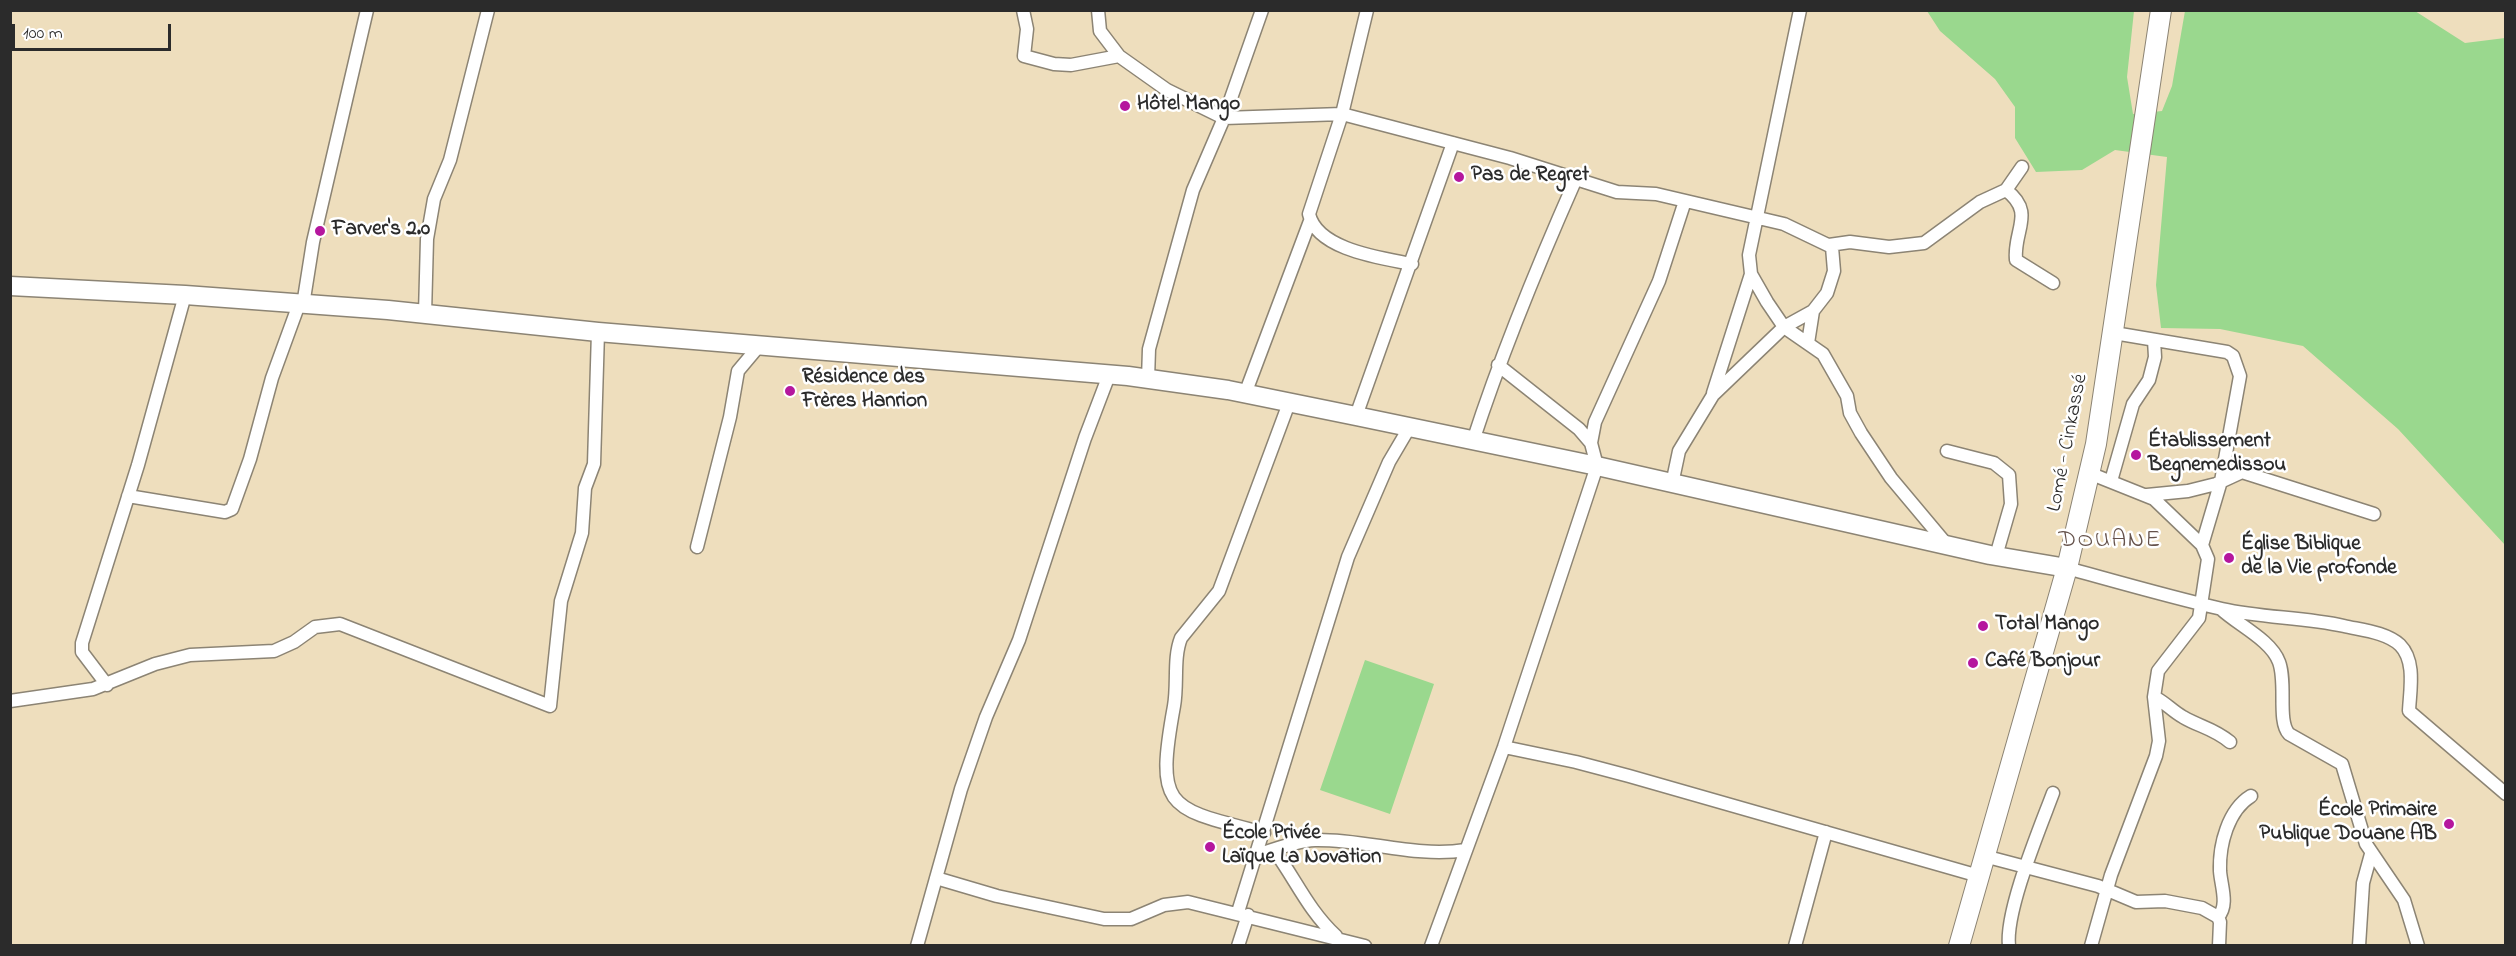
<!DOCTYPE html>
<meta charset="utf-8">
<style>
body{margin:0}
#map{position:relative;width:2516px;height:956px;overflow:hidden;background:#eedebd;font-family:"Indie Flower",sans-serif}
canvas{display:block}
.frame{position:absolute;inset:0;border:12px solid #2b2b2b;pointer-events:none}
.scale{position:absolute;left:12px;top:24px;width:159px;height:27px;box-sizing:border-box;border:3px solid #2b2b2b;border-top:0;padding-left:8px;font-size:18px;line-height:21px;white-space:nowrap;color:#2b2b2b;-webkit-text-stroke:4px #fff;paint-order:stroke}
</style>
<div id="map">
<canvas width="2516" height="956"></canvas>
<div class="frame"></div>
<div class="scale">100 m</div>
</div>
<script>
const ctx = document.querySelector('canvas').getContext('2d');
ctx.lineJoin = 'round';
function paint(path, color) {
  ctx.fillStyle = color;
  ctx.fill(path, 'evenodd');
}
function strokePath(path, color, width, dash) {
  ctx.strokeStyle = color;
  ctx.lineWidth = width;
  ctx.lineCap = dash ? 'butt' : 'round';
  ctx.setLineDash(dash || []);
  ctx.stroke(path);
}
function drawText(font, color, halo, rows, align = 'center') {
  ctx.font = font + ' "Indie Flower",sans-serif';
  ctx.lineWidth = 5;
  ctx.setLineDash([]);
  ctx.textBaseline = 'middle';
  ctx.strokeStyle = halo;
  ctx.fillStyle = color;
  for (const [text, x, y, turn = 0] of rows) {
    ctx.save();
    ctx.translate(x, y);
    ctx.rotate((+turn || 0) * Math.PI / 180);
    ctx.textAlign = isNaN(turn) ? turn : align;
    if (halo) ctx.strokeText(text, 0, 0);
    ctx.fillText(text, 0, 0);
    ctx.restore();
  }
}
const green = new Path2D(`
 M 1927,11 L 2134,11 L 2127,77 L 2133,114 L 2162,111 L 2172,86 L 2185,11 L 2415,11 L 2465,43 L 2505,38 L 2505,545 L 2398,429 L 2303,346 L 2220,329 L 2161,328 L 2156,285 L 2167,157 L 2115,150 L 2082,170 L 2036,172 L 2015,138 L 2015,107 L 1995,79 L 1940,31 Z
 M 1365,660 L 1434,684 L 1390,814 L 1320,790 Z`);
const minor = new Path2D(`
 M 1023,10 L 1027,29 L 1024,56 L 1054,64 L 1071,65 L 1119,56
 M 1098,10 L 1100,31 L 1119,56 L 1167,90 L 1224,118 L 1342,114 L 1510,158 L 1617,192 L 1656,194 L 1784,224 L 1832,247 L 1834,271 L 1827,293 L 1813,311 L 1784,327 L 1713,395 L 1679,451 L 1672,484
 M 1367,10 L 1342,114 L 1309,214 C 1317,250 1382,258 1412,264
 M 1800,10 L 1749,255 L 1751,274 L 1767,302 L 1784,327 L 1823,354 L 1847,396 L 1850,413 L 1861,433 L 1891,478 L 1948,546
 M 2006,190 C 2036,213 2013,230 2016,260 L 2053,283
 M 1829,245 L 1850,242 L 1889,247 L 1924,243 L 1980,202 L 2006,190 L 2022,167
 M 303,305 L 313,242 L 367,10
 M 425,314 L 427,239 L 434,199 L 450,160 L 488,10
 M 2114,333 L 2227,352 L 2233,356 L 2240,376 L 2221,481 L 2202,545
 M 1808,343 L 1813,311
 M 1148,379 L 1149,349 L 1193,190 L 1224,118 L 1262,10
 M 1713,393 L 1751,274
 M 1245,394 L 1310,221
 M 1356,416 L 1453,143
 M 1473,441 C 1502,352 1537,267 1575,181
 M 1591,443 L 1595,422 L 1659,281 L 1685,201
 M 1947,451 L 1994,463 L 2009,475 L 2011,504 L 1996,556
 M 2089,473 L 2154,499 L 2202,545 L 2208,559 L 2199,618 L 2158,671 L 2154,697 L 2159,741 L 2156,756 L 2111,875 L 2091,946
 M 2111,481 L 2133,404 L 2149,380 L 2155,357 L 2154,340
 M 2147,495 L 2188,491 L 2216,484 L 2242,472 L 2374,514
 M 128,496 L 225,512 L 232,509 L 250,459 L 272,378 L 299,304
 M 697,547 L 730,417 L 738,371 L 759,346
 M 2067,568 C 2118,582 2170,597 2222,609 C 2262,618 2303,617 2344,626 C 2361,630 2386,632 2400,645 C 2416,661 2410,690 2409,711 L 2506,794
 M 2221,609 C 2238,625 2271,640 2279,662 C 2287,683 2277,721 2289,734 L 2342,764 L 2366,844 L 2404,900 L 2418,946
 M 107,685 L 82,652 L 82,643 L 138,465 L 185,295
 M 2154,697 C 2165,702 2172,711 2183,717 C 2200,727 2213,728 2230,742
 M 10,701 L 93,689 L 155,664 L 190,655 L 274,651 L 294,642 L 315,627 L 340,624 L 550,706 L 561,601 L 582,533 L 585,488 L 594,464 L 598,332
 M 1504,747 L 1576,762 L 1629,776 L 1979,876
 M 1264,833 C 1167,808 1155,810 1174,706 C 1178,684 1173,658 1181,638 L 1219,591 L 1289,403
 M 1274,850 C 1296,880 1308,910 1336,936
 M 1257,855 C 1275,849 1296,841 1315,840 C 1366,839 1415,858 1466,850
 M 1984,856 L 2098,886 L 2136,902 L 2165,901 L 2202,908 L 2218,917 L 2220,922 L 2219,946
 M 936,878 L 997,896 L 1104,919 L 1131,919 L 1164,905 L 1188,902 L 1365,946
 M 1238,912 L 1348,557 L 1389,462 L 1409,428
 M 2218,917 C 2229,905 2221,886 2220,871 C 2219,845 2228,810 2251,796
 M 917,946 L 961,789 L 986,717 L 1019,640 L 1085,438 L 1109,375
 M 1238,946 L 1248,915
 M 1431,946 L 1504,747 L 1597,466 L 1591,443 L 1579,429 L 1498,365
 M 1795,946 L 1826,832
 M 2009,946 C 2005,911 2040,828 2053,793
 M 2359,946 L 2363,883 L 2371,854`);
const primary = new Path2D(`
 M 10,286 L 185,295 L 388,310 L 598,332 L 1128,376 L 1228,390 L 1356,416 L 1597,466 L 1990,555 L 2067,568`);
const trunk = new Path2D(`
 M 1959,946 L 2067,568 L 2096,444 L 2161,10`);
const markers = [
 [1125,106,6,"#b5179e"],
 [1459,177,6,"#b5179e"],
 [320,231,6,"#b5179e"],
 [790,391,6,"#b5179e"],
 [2136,455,6,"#b5179e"],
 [2229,558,6,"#b5179e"],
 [1983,626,6,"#b5179e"],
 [1973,663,6,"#b5179e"],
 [2449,824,6,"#b5179e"],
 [1210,847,6,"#b5179e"]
];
const poiNames = [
 ["Hôtel Mango",1137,106],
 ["Pas de Regret",1471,177],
 ["Farver's 2.0",332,231],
 ["Résidence des",802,379],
 ["Frères Hanrion",802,403],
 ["Établissement",2148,443],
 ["Begnemedissou",2148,467],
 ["Église Biblique",2241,546],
 ["de la Vie profonde",2241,570],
 ["Total Mango",1995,626],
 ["Café Bonjour",1985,663],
 ["École Primaire",2437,812,"right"],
 ["Publique Douane AB",2437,836,"right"],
 ["École Privée",1222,835],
 ["Laïque La Novation",1222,859]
];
const streetNames = [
 ["Lomé - Cinkassé",2069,443,-79]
];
const quarterNames = [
 ["DOUANE",2110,542]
];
paint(green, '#9ad88e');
strokePath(minor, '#8c8474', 15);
strokePath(primary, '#8c8474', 21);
strokePath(trunk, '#8c8474', 22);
strokePath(minor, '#fff', 12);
strokePath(primary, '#fff', 18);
strokePath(trunk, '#fff', 20);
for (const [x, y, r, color] of markers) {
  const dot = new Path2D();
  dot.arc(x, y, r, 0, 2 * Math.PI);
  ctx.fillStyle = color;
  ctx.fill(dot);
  strokePath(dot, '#fff', 2);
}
drawText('bold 21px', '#2b2b2b', '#fff', poiNames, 'left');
drawText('21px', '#2b2b2b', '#fff', streetNames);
ctx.letterSpacing = '1.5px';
drawText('24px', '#65524b', '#fff', quarterNames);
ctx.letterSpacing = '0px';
</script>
